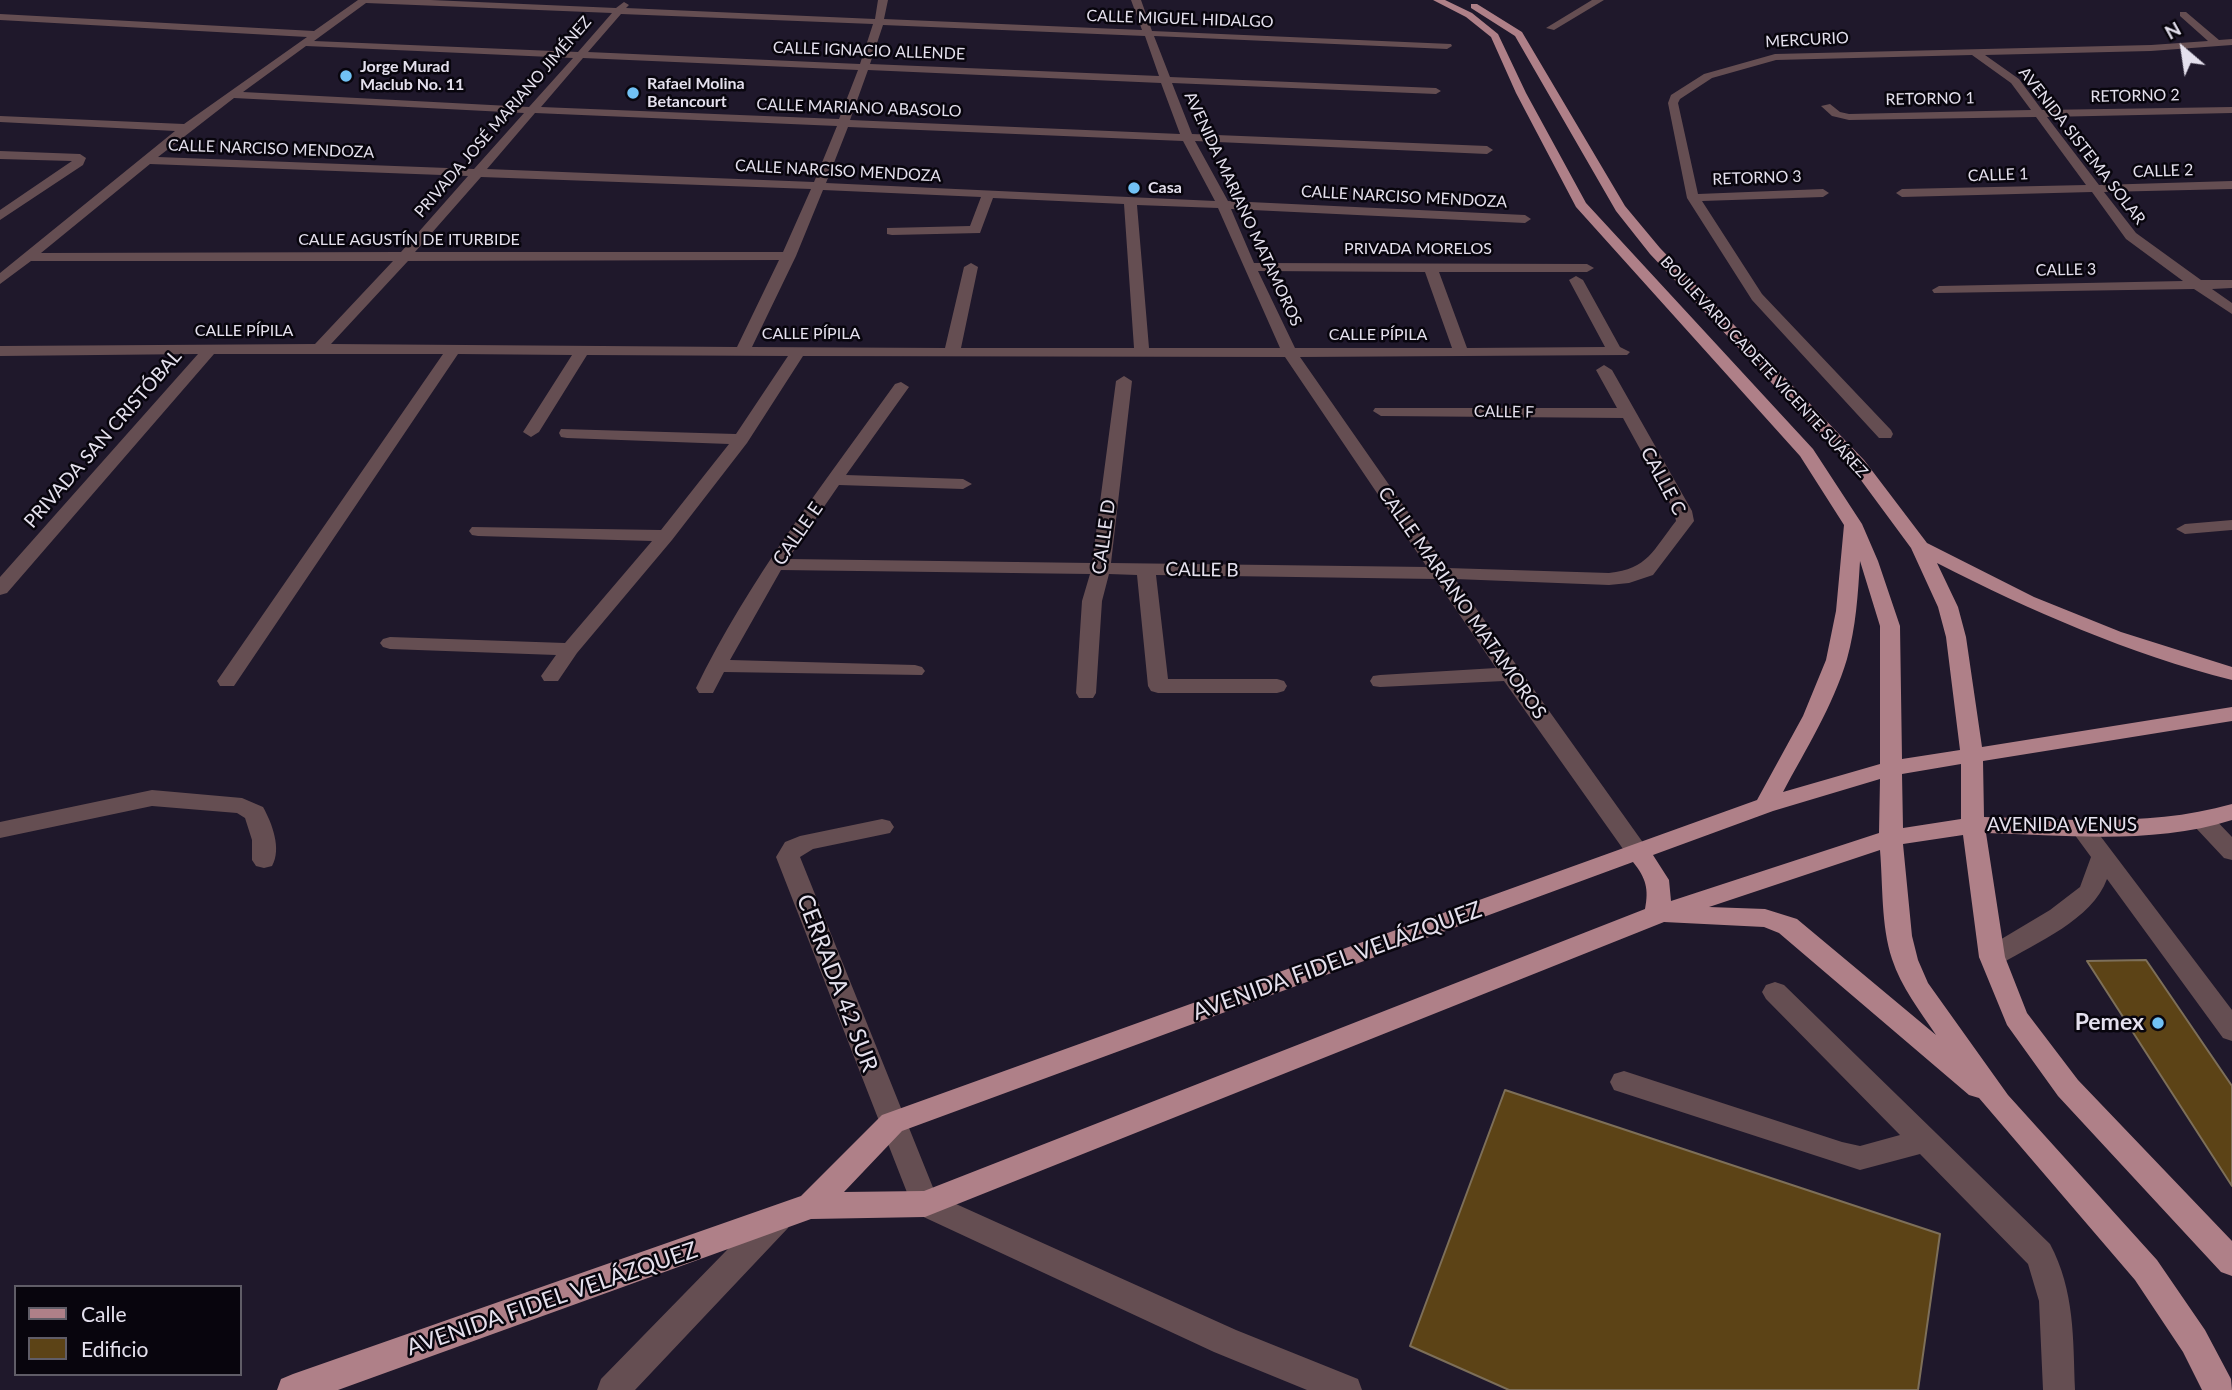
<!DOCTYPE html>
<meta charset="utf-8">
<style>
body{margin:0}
#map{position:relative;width:2232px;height:1390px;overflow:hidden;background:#1f182b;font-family:Lato,sans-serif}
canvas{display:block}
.legend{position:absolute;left:14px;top:1285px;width:228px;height:91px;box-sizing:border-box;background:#08050d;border:2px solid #605d67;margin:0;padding:9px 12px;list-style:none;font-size:21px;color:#e4e0ed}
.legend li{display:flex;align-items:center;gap:14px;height:35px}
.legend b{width:35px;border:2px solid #605d67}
.north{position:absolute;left:2148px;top:14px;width:70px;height:70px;-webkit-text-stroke:5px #08050d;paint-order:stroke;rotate:331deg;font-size:19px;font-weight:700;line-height:28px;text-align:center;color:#e4e0ed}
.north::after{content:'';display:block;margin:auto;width:24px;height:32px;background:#e4e0ed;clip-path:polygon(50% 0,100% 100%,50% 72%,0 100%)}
</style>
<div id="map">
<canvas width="2232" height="1390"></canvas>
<ul class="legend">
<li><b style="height:9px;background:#af8088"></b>Calle</li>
<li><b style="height:19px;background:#5c4316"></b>Edificio</li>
</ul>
<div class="north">N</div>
</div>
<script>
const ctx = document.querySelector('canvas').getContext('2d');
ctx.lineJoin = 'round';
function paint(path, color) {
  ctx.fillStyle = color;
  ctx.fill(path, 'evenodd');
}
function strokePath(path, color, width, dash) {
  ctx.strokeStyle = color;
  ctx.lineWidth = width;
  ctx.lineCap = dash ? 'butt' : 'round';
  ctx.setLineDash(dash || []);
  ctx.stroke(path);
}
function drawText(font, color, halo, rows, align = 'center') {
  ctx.font = font + ' Lato,sans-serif';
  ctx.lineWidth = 5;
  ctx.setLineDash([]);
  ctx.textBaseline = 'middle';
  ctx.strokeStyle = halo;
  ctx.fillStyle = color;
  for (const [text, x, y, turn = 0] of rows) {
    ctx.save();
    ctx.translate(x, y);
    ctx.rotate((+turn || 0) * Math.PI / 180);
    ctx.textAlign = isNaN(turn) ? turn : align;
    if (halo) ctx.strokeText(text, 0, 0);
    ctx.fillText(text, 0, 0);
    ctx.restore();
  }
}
const building = new Path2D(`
 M 2146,960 L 2232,1086 L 2232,1186 L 2087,961 Z
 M 1505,1090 L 1940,1234 L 1918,1390 L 1509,1390 L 1410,1346 Z`);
const minor = new Path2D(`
 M 358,0 L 431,0 L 616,8 L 624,2 L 629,5 L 626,8 L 875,19 L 878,0 L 888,0 L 884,19 L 1142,30 L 1131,0 L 1141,0 L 1152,31 L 1451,44 L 1452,46 L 1447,49 L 1154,36 L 1170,77 L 1436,88 L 1441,91 L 1436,94 L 1172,83 L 1192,134 L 1487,146 L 1493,150 L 1487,154 L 1195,141 L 1228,201 L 1525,215 L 1531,219 L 1525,223 L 1231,209 L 1254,263 L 1587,264 L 1594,268 L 1587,272 L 1439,272 L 1467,348 L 1605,347 L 1569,280 L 1576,276 L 1583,280 L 1620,347 L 1630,352 L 1627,355 L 1300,357 L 1447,568 L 1609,573 C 1648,569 1653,550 1676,521 L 1674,511 L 1623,418 L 1381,416 L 1373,411 L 1375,408 L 1617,408 L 1596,370 L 1604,365 L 1612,370 L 1692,511 L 1694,521 L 1691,525 L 1653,575 L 1629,583 L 1609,585 L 1455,579 L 1644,844 L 1648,850 L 1644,856 L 1636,858 L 1628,856 L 1504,681 L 1380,687 L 1373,686 L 1370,681 L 1373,676 L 1380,675 L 1496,668 L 1435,579 L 1156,575 L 1168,679 L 1277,679 L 1284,681 L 1287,686 L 1284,691 L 1277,693 L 1158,693 L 1151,691 L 1148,686 L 1137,575 L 1109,574 L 1102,601 L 1096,693 L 1093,698 L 1079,698 L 1076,693 L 1082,601 L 1090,574 L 781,570 L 730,660 L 915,665 L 922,667 L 925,671 L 922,675 L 724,672 L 713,693 L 699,693 L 696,688 C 749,579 824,483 895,384 L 901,382 L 909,387 L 846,475 L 963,479 L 972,484 L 963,489 L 839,485 L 788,559 L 1092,563 L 1116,381 L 1124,376 L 1132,381 L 1111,563 L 1427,567 L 1285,357 L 803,356 L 747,443 L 672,540 L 577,653 L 558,681 L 544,681 L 541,676 L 556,655 L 390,649 L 383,647 L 380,643 L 383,639 L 390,637 L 565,643 L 652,541 L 478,536 L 472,535 L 469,531 L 472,527 L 661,530 L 729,444 L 567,438 L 561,437 L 559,433 L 561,429 L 736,434 L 788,356 L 587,355 L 539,432 L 531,437 L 523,432 L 572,355 L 458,354 L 234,686 L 220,686 L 217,681 L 443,354 L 214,354 L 7,593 L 0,595 L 0,577 L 198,354 L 0,356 L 0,346 L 315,344 L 393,261 L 31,261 L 0,284 L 0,273 L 175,131 L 0,122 L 0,116 L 184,124 L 307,37 L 0,20 L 0,14 L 314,31 ZM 366,3 L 612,13 L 578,52 L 314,41 ZM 621,14 L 873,24 L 860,64 L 588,52 ZM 883,25 L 1145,36 L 1159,76 L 870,64 ZM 306,46 L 573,58 L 529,107 L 243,92 ZM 583,58 L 858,70 L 839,119 L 541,107 ZM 868,70 L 1161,83 L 1180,134 L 850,120 ZM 234,98 L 524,113 L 474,169 L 158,157 ZM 535,113 L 837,126 L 814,182 L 487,169 ZM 848,127 L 1183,141 L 1215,201 L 826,183 ZM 150,164 L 468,176 L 401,252 L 41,253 ZM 481,177 L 811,189 L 783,252 L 415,252 ZM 823,190 L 981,197 L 970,226 L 887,228 L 887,234 L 892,235 L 980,233 L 993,198 L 1124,204 L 1134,348 L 961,348 L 978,267 L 971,263 L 964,267 L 945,348 L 752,347 L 796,256 ZM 1137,205 L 1218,208 L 1280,348 L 1149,348 ZM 779,260 L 737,347 L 331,344 L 408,261 ZM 1258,271 L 1425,272 L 1452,348 L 1295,348 Z
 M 1592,0 L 1604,0 L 1554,30 L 1546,28 Z
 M 2180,12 L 2186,12 L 2219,40 L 2232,39 L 2232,45 L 2151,51 L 1985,55 L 2019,79 L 2042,110 L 2232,107 L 2232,113 L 2047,117 L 2099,185 L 2232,181 L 2232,189 L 2104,192 L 2136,233 L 2201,280 L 2232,280 L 2232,288 L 2212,289 L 2232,303 L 2232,314 L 2194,289 L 1934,293 L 1932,290 L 1939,286 L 2183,281 L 2126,239 L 2092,192 L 1902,197 L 1896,193 L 1902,189 L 2086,185 L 2036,117 L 1849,120 L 1832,116 L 1821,106 L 1830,104 L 1840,112 L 1849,114 L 2031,110 L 2011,83 L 1972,55 L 1776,60 L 1712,78 L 1680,99 L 1678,103 L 1698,194 L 1823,189 L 1829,193 L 1823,197 L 1702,201 L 1762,294 L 1891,430 L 1893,434 L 1891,438 L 1879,438 L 1752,300 L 1687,198 L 1668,103 L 1671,95 L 1704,74 L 1775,54 L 2151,45 L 2208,41 L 2180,16 Z
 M 0,151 L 80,154 L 86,158 L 83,165 L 0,220 L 0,210 L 72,161 L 0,159 Z
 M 2232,520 L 2232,530 L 2185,534 L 2176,529 L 2185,524 Z
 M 152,790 L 242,798 L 263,807 C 272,823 282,849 272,866 L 264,868 L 256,866 L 252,860 L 252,840 L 245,818 L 237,813 L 152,806 L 0,838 L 0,822 Z
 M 2203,813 L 2211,815 L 2232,837 L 2232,860 L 2224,858 L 2195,827 L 2191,821 L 2195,815 Z
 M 882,819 L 890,821 L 894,827 L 890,833 L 813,849 L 800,857 L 936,1195 L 1236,1330 L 1358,1379 L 1362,1390 L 1307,1390 L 1214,1352 L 915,1213 L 776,857 L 785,842 L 800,836 Z
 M 2081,819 L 2089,821 L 2232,1010 L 2232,1041 L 2223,1038 L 2107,879 C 2092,920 2037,942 2001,964 L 1992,967 L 1983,964 L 1979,957 L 1983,950 L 2050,910 L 2080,887 L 2091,857 L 2069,827 L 2073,821 Z
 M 1775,982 L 1784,985 L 2050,1244 C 2075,1291 2073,1339 2075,1390 L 2043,1390 L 2039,1301 L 2028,1264 L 1920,1154 L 1860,1170 L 1614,1090 L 1610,1082 L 1614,1074 L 1624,1071 L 1842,1142 L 1860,1146 L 1900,1135 L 1766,999 L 1762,992 L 1766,985 Z
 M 777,1206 L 788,1210 L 792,1219 L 788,1228 L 635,1390 L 597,1390 L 601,1379 L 766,1210 Z`);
const major = new Path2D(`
 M 1433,0 L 1445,0 L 1472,13 L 1498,34 L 1526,93 L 1586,203 L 1813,449 L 1862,524 L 1878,561 L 1900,626 L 1902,759 L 1960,750 L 1946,637 L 1938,607 L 1911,548 L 1852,468 L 1650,254 L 1616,211 L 1515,36 L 1471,8 L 1471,4 L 1477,4 L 1522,32 L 1625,206 L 1660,248 L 1864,460 L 1927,543 L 2034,597 L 2121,632 L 2232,667 L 2232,680 C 2129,654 2031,611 1937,563 L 1958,607 L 1966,637 L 1982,747 L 2232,707 L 2232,721 L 1983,761 L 1984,817 C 2067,819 2152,827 2232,804 L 2232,820 C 2154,845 2067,835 1986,833 L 2005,957 L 2027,1013 L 2078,1080 L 2232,1241 L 2232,1276 L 2221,1272 L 2058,1096 L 2007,1025 L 1979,957 L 1963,835 L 1903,844 L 1912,936 L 1918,960 L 1928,983 L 2008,1095 L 2157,1260 L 2205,1330 L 2231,1379 L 2232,1390 L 2202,1390 L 2183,1352 L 2135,1280 L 1979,1098 L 1969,1095 L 1779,933 L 1764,927 L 1664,922 L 925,1217 L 811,1219 L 338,1390 L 277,1390 L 281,1379 L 293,1374 L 801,1196 L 882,1115 L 1757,800 L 1803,716 L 1826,660 L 1836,611 L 1844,525 L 1800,456 L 1576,207 L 1516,93 L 1491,37 L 1466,17 ZM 1860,561 L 1880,626 L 1880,764 L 1783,792 C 1806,749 1833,706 1847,659 C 1856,627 1858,594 1860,561 ZM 1961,764 L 1961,819 L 1903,828 L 1902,774 ZM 1880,779 L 1879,833 L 1671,901 L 1669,880 L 1653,855 L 1773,811 ZM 1880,850 C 1883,886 1881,925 1892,959 C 1901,987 1920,1011 1936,1035 L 1797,919 L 1765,909 L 1709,907 ZM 1633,862 C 1646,878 1649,889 1645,909 L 924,1191 L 844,1192 L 902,1131 Z`);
const markers = [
 [346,76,7,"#71c1f4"],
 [633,93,7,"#71c1f4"],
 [1134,188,7,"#71c1f4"],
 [2158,1023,7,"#71c1f4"]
];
const farStreetnames = [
 ["CALLE MIGUEL HIDALGO",1180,19,2],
 ["MERCURIO",1807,40,-3],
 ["CALLE IGNACIO ALLENDE",869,51,2],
 ["RETORNO 2",2135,96,-1],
 ["RETORNO 1",1930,99,-1],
 ["CALLE MARIANO ABASOLO",859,108,2],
 ["PRIVADA JOSÉ MARIANO JIMÉNEZ",503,117,-49],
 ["AVENIDA SISTEMA SOLAR",2082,146,52],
 ["CALLE NARCISO MENDOZA",271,149,2],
 ["CALLE NARCISO MENDOZA",838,171,3],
 ["CALLE 2",2163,171,-2],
 ["CALLE 1",1998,175,-2],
 ["RETORNO 3",1757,178,-2],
 ["CALLE NARCISO MENDOZA",1404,197,3],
 ["AVENIDA MARIANO MATAMOROS",1243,209,65],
 ["CALLE AGUSTÍN DE ITURBIDE",409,240],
 ["PRIVADA MORELOS",1418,249],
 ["CALLE 3",2066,270,-1],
 ["CALLE PÍPILA",244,331],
 ["CALLE PÍPILA",811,334],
 ["CALLE PÍPILA",1378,335],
 ["BOULEVARD CADETE VICENTE SUÁREZ",1764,367,47],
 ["CALLE F",1504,412,1]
];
const farPoinames = [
 ["Jorge Murad",360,67],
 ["Maclub No. 11",360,85],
 ["Rafael Molina",647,84],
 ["Betancourt",647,102],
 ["Casa",1148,188]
];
const streetNames = [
 ["PRIVADA SAN CRISTÓBAL",103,439,-49],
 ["CALLE C",1663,481,62],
 ["CALLE E",798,534,-55],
 ["CALLE D",1104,537,-82],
 ["CALLE B",1202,570,1],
 ["CALLE MARIANO MATAMOROS",1462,603,55],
 ["AVENIDA VENUS",2062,825]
];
const nearStreetnames = [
 ["AVENIDA FIDEL VELÁZQUEZ",1337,961,-20],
 ["CERRADA 42 SUR",837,983,69],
 ["AVENIDA FIDEL VELÁZQUEZ",552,1299,-19]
];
const nearPoinames = [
 ["Pemex",2144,1023]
];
paint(building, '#5c4316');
strokePath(building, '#7d6f59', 2);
paint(minor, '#654e52');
paint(major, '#af8088');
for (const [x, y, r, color] of markers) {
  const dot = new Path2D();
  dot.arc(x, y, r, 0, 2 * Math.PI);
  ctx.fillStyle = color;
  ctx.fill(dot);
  strokePath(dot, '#08050d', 2.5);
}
drawText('16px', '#e4e0ed', '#08050d', farStreetnames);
drawText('bold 16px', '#e4e0ed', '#08050d', farPoinames, 'left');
drawText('19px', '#e4e0ed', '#08050d', streetNames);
drawText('23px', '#e4e0ed', '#08050d', nearStreetnames);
drawText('bold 23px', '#e4e0ed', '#08050d', nearPoinames, 'right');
</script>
